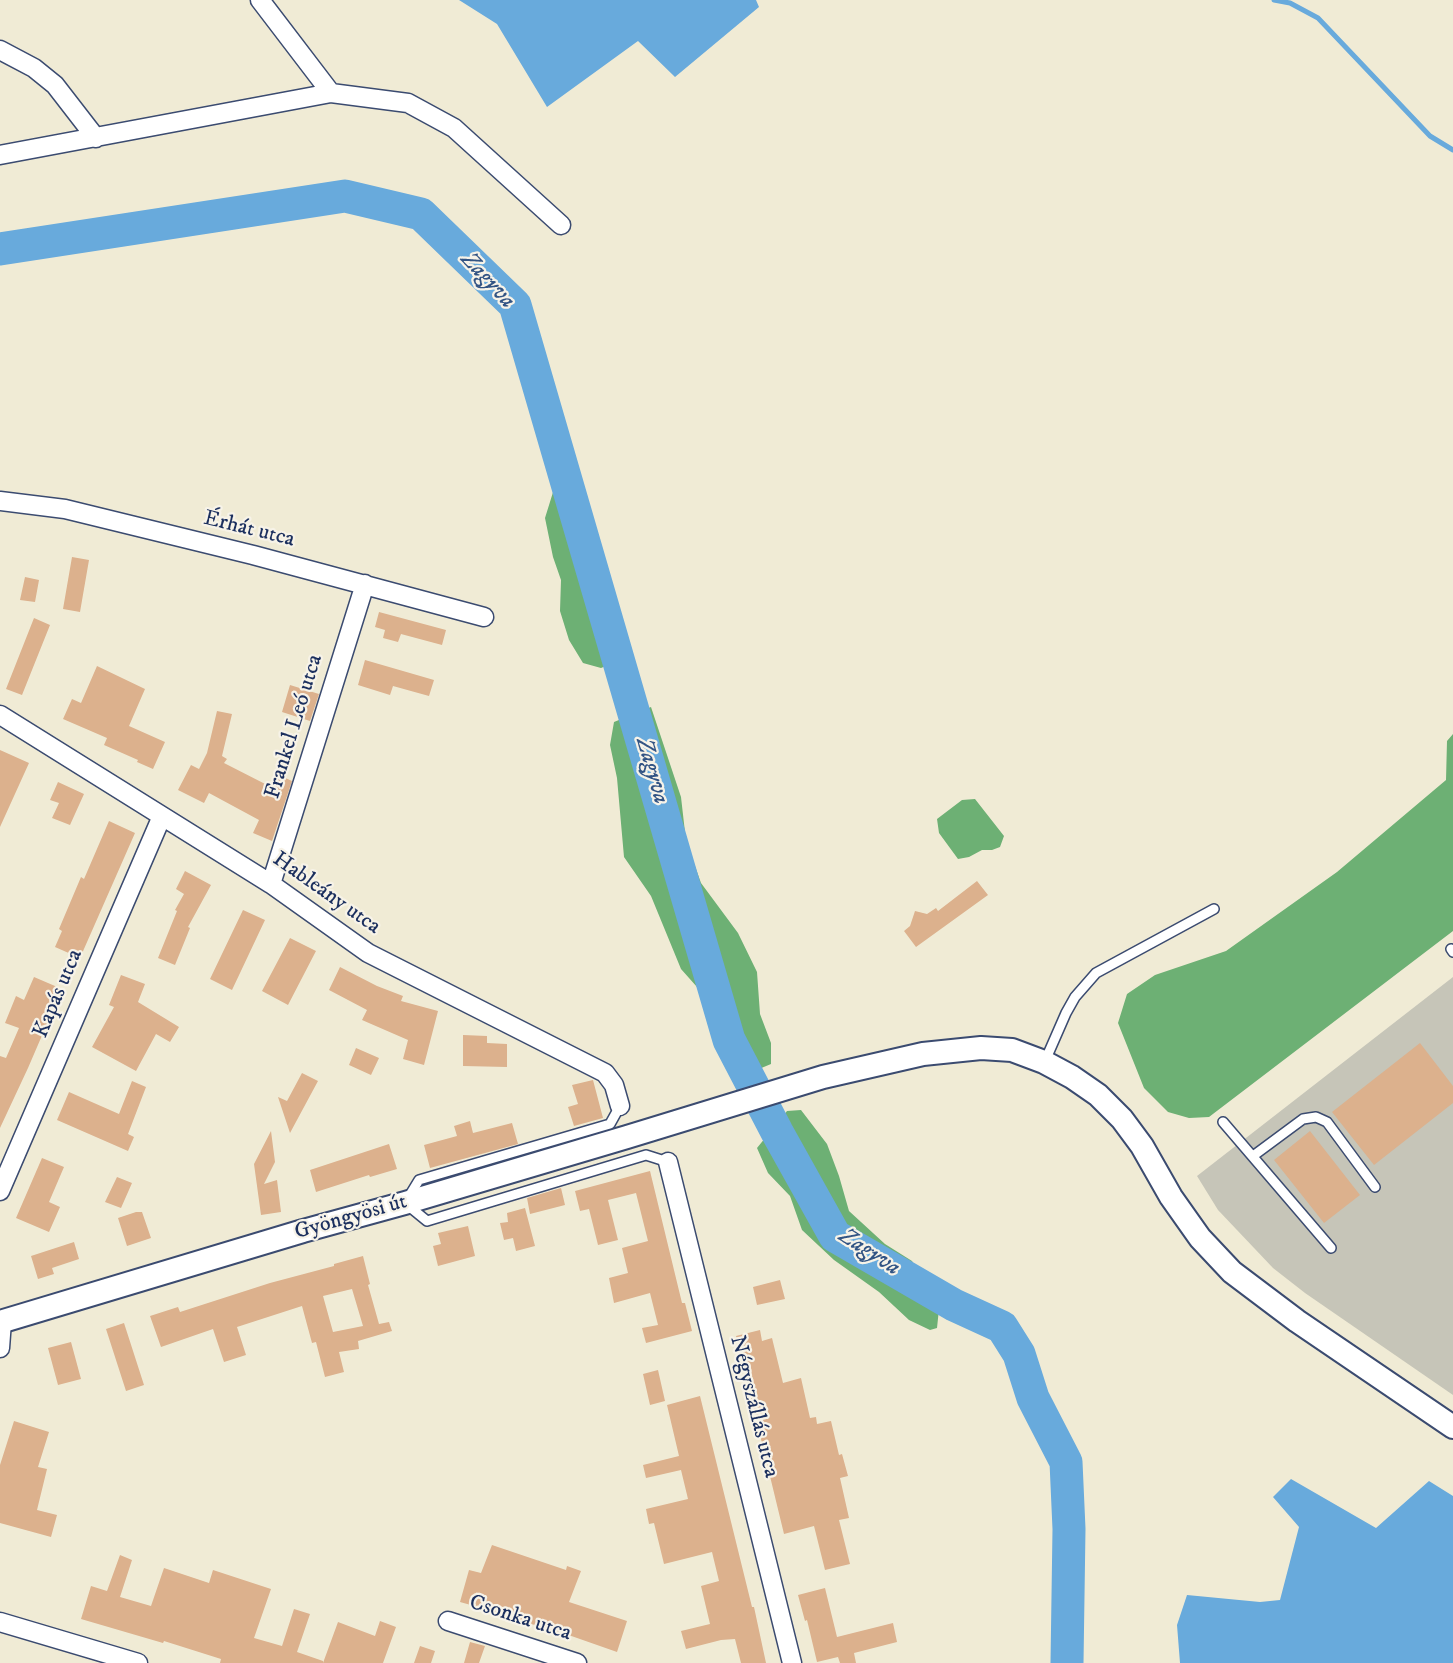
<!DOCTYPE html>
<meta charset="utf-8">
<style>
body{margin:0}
canvas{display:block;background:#f0ebd5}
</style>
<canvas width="1453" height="1663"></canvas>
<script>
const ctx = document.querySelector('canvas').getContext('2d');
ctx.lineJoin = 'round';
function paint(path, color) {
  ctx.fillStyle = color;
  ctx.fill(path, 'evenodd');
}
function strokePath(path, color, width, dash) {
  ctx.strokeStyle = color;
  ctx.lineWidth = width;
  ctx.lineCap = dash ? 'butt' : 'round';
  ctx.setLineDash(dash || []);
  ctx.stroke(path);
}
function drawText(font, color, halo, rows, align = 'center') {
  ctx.font = font + ' "IM FELL DW Pica",serif';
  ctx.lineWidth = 4.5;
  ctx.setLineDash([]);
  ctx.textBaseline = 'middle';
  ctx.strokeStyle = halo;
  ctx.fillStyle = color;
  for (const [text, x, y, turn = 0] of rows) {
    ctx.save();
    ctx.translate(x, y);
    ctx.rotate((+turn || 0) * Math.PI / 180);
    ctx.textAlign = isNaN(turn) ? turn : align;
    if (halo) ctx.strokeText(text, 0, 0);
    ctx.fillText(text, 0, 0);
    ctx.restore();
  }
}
const industrial = new Path2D(`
 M 1453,977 L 1453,1395 L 1305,1293 L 1273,1268 L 1218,1210 L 1197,1176 Z`);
const forest = new Path2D(`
 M 580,487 L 630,656 L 601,668 L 583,663 L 569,640 L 560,611 L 561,580 L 553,557 L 545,518 L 554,489 Z
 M 651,707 L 681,797 L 686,841 L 701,883 L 738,933 L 757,972 L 760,1014 L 771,1043 L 771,1064 L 759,1069 L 724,1053 L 697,987 L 681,969 L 651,896 L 624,857 L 617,778 L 610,745 L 614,722 Z
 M 1453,734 L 1453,931 L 1209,1117 L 1189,1118 L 1168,1112 L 1144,1088 L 1118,1023 L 1127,994 L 1155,975 L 1226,951 L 1337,872 L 1446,780 L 1447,741 Z
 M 975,799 L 1004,836 L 1000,847 L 992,850 L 982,850 L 969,857 L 958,859 L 939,833 L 937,819 L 962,800 Z
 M 801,1110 L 827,1144 L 839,1176 L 849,1211 L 885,1244 L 912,1261 L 939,1309 L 937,1328 L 930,1330 L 909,1320 L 879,1292 L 834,1260 L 802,1230 L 790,1196 L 768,1173 L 757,1148 L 787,1111 Z`);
const water = new Path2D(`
 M 459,0 L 756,0 L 759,7 L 675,77 L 638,41 L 547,107 L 497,24 Z
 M 1291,1479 L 1376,1528 L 1429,1481 L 1453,1496 L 1453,1663 L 1180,1663 L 1177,1625 L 1187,1595 L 1260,1602 L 1280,1600 L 1299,1527 L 1273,1497 Z`);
const stream = new Path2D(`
 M 1274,0 L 1290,3 L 1318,18 L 1430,136 L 1453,150`);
const river = new Path2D(`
 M 0,249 L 345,196 L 421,214 L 515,305 L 729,1040 L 777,1132 L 835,1236 L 954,1305 L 1002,1327 L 1019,1354 L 1033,1398 L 1066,1462 L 1069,1529 L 1067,1663`);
const building = new Path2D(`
 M 72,557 L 89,560 L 80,612 L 63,609 Z
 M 25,577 L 39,580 L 35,602 L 20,600 Z
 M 379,612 L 446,630 L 442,645 L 401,634 L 398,642 L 383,638 L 385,630 L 375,627 Z
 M 34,618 L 50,625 L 22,695 L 6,689 Z
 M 365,660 L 434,680 L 429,696 L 393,686 L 390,695 L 358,685 Z
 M 97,666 L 145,689 L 129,726 L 165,742 L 153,769 L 137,762 L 138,760 L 104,745 L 107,738 L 63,719 L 72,699 L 81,703 Z
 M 290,685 L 319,694 L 310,721 L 282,712 Z
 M 217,711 L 232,714 L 222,756 L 227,759 L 224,763 L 273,788 L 279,775 L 292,781 L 272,841 L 253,833 L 259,820 L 209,793 L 204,803 L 178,790 L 191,765 L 199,769 L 207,753 Z
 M 0,750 L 29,763 L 0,827 Z
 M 58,782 L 84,794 L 70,825 L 52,818 L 59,803 L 50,800 Z
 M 109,821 L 135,833 L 80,958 L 55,947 L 62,931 L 59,929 L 81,877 L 84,879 Z
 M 185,871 L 211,885 L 188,927 L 190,928 L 175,965 L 158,958 L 177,911 L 175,910 L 184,894 L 176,889 Z
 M 977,881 L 988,895 L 916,947 L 904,931 L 910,926 L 915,911 L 927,914 L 936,908 L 938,911 Z
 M 243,910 L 265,920 L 232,990 L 210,979 Z
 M 290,938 L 316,951 L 288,1005 L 262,991 Z
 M 340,967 L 377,986 L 403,996 L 401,1001 L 438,1011 L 424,1065 L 403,1059 L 408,1040 L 362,1020 L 367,1010 L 329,990 Z
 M 121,975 L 145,984 L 138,1002 L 179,1027 L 170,1042 L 156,1034 L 136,1071 L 92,1047 L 114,1007 L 109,1005 Z
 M 34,977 L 62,989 L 28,1068 L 0,1128 L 0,1056 L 6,1058 L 19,1028 L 5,1023 L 16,996 L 24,1000 Z
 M 463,1035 L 487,1036 L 487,1043 L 507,1044 L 507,1067 L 463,1066 Z
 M 1420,1043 L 1453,1086 L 1453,1103 L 1374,1165 L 1332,1112 Z
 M 356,1048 L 379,1058 L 371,1075 L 349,1065 Z
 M 302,1073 L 318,1081 L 290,1133 L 278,1097 L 287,1101 Z
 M 593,1080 L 603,1118 L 574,1126 L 568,1107 L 578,1104 L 572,1085 Z
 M 132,1081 L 146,1087 L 128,1134 L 134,1137 L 128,1151 L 57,1120 L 69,1092 L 119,1114 Z
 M 470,1121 L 473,1133 L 512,1123 L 518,1144 L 430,1168 L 424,1145 L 457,1136 L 454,1126 Z
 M 271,1131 L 275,1162 L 264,1184 L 277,1180 L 281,1212 L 261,1215 L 254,1164 Z
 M 1310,1131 L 1360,1195 L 1324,1223 L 1274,1160 Z
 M 389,1144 L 397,1169 L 370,1177 L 369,1175 L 316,1192 L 310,1170 Z
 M 42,1158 L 64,1167 L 49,1202 L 60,1207 L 49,1232 L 16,1218 Z
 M 650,1171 L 682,1303 L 685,1303 L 692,1331 L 646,1343 L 642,1328 L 658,1325 L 650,1293 L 614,1303 L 609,1278 L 628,1273 L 622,1248 L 648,1241 L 636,1193 L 608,1200 L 618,1240 L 598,1245 L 589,1209 L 580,1211 L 575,1191 Z
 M 117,1177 L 132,1183 L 121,1208 L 105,1202 Z
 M 561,1188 L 565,1205 L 530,1214 L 527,1198 Z
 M 525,1208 L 535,1246 L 516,1251 L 513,1238 L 504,1240 L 500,1223 L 508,1222 L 507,1213 Z
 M 136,1212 L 142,1212 L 151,1238 L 127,1246 L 118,1218 Z
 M 468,1226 L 475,1256 L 438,1266 L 433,1246 L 441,1244 L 438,1233 Z
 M 74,1242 L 79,1259 L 52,1268 L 54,1274 L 38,1279 L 31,1256 Z
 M 363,1256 L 370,1284 L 368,1285 L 379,1324 L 389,1322 L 392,1331 L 358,1341 L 359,1349 L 339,1352 L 344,1372 L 325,1377 L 316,1342 L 312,1343 L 302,1306 L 237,1327 L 246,1355 L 224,1362 L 213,1329 L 161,1347 L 150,1316 L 178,1307 L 180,1312 L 270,1283 L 334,1266 L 334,1264 ZM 352,1289 L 363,1326 L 333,1332 L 323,1296 Z
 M 780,1280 L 785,1299 L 757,1305 L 753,1287 Z
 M 124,1323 L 144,1385 L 126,1391 L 106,1329 Z
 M 760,1330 L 762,1341 L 772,1338 L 783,1383 L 801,1378 L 810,1418 L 816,1417 L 817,1424 L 831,1421 L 839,1455 L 842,1454 L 848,1476 L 840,1478 L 849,1518 L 839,1520 L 850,1564 L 825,1570 L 814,1526 L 784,1534 L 736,1336 Z
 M 71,1342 L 81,1379 L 58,1385 L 48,1348 Z
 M 658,1370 L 665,1401 L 650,1405 L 643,1374 Z
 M 700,1396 L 752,1607 L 754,1607 L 766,1663 L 741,1663 L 735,1639 L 721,1640 L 686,1649 L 681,1631 L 710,1624 L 701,1586 L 719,1581 L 712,1552 L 664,1564 L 654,1523 L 649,1524 L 646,1509 L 688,1499 L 681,1470 L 646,1478 L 643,1465 L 679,1456 L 667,1405 Z
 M 14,1421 L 49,1432 L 38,1467 L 47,1469 L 37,1510 L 57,1515 L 51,1537 L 0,1523 L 0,1465 Z
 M 492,1545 L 566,1570 L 567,1566 L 581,1571 L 569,1602 L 627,1621 L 617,1652 L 560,1632 L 495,1614 L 496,1612 L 460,1602 L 469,1570 L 481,1573 Z
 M 120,1555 L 132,1560 L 120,1597 L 151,1606 L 164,1568 L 209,1583 L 213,1570 L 271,1589 L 254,1638 L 282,1646 L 294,1609 L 310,1614 L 297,1652 L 323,1661 L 323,1663 L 220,1663 L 221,1659 L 164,1641 L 163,1643 L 81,1619 L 91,1586 L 107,1591 Z
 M 825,1588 L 837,1637 L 893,1623 L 897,1642 L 854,1653 L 856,1663 L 840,1663 L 838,1657 L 817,1662 L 807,1620 L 805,1621 L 798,1595 Z
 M 380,1621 L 396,1627 L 383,1663 L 323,1663 L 338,1622 L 375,1636 Z
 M 470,1642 L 485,1646 L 479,1663 L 464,1663 Z
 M 420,1646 L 435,1651 L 431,1663 L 414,1663 Z`);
const service = new Path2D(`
 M 1451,949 L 1453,952
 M 1045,1061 L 1066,1013 L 1075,997 L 1096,973 L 1214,909
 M 620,1106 L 610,1124 L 419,1180 L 405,1203 L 427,1221 L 646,1155 L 668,1162
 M 1223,1122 L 1331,1248
 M 1253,1156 L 1303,1119 L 1316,1117 L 1327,1122 L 1375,1187`);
const minor = new Path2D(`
 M 260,0 L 331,93
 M 0,50 L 34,68 L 55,85 L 96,138
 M 0,155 L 331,93 L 408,103 L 454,128 L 561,225
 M 0,501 L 65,509 L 253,555 L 484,617
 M 0,715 L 271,884 L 368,953 L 605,1073 L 614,1085 L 620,1106
 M 271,884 L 365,584
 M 668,1162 L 792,1663
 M 0,1191 L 162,816
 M 0,1348 L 2,1321
 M 448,1621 L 577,1663
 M 0,1622 L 138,1663`);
const tertiary = new Path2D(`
 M 0,1322 L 303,1231 L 405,1203 L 627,1137 L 823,1077 L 923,1054 L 981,1048 L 1012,1050 L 1044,1062 L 1072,1077 L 1098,1095 L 1122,1119 L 1142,1146 L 1171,1197 L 1200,1238 L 1232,1272 L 1297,1321 L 1453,1427`);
const streetNames = [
 ["Érhát utca",249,530,14],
 ["Frankel Leó utca",295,727,-73],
 ["Hableány utca",326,894,35],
 ["Kapás utca",59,994,-67],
 ["Gyöngyösi út",351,1218,-16],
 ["Négyszállás utca",753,1407,76],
 ["Csonka utca",520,1619,18]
];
const waterNames = [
 ["Zagyva",487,281,47],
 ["Zagyva",651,771,74],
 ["Zagyva",869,1253,33]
];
paint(industrial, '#c6c5b8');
paint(forest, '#6db074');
paint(water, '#68aadc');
strokePath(stream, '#68aadc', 5);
strokePath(river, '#68aadc', 33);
paint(building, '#dcb18d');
strokePath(service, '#3b4b70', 12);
strokePath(minor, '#3b4b70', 21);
strokePath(tertiary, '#3b4b70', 26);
strokePath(service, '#fff', 9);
strokePath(minor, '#fff', 18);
strokePath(tertiary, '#fff', 22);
drawText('22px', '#1b2f5e', '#f7f3e8', streetNames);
drawText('italic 24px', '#325484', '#f7f3e8', waterNames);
</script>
